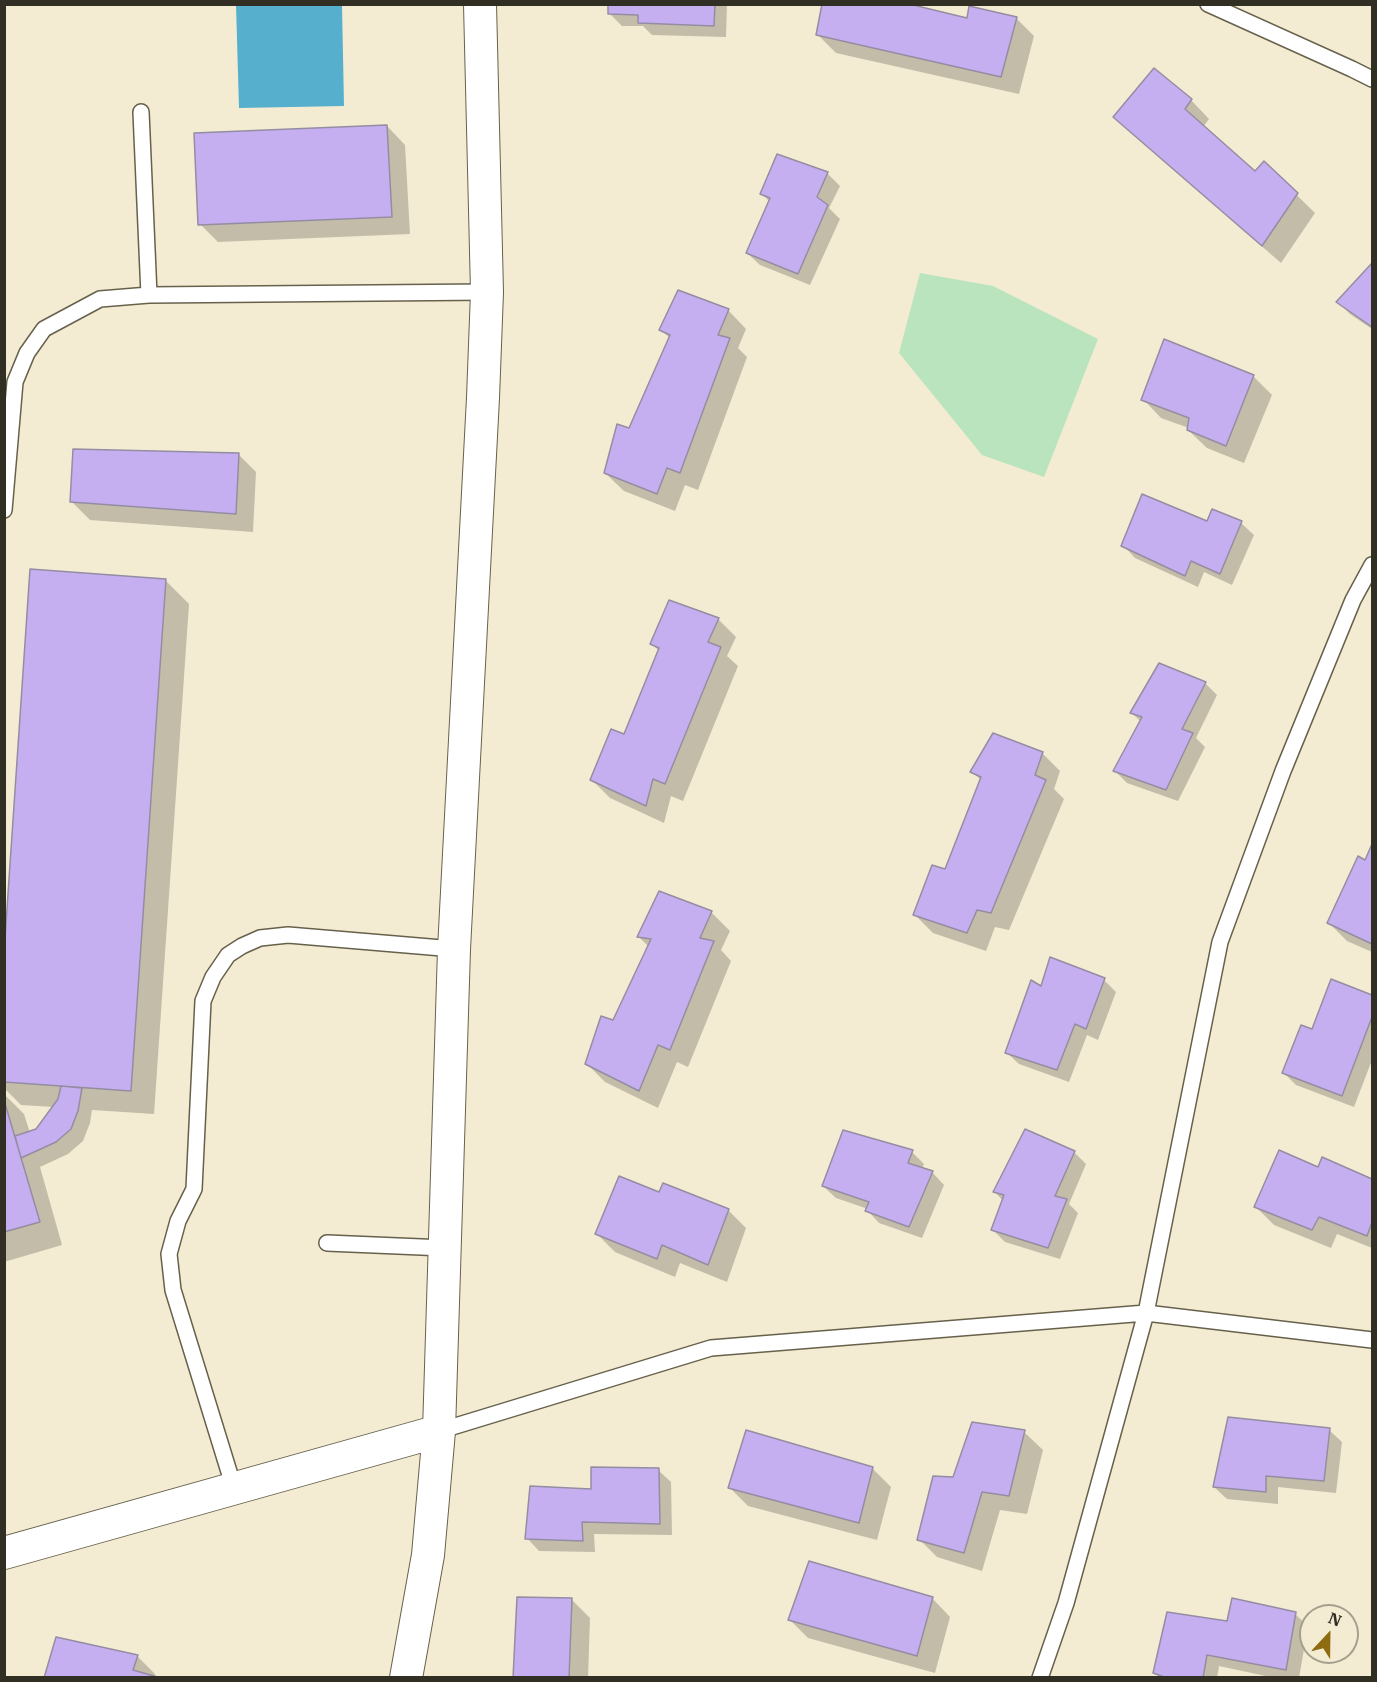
<!DOCTYPE html>
<style>
body{margin:0}
#map{position:relative;width:1377px;height:1682px;overflow:hidden;background:#f3ecd3;font-family:"IBM Plex Serif",serif}
canvas{display:block}
.frame{position:absolute;inset:0;border:6px solid #312e24;pointer-events:none}
.north{position:absolute;left:1299px;top:1604px;width:60px;height:60px;box-sizing:border-box;background:#f3ecd3;border:2px solid #a5a08d;border-radius:50%;rotate:22deg;font-size:16px;font-weight:700;line-height:24px;text-align:center;color:#312e24}
.north::after{content:'';display:block;margin:auto;width:21px;height:27px;background:#8f6c11;clip-path:polygon(50% 0,100% 100%,50% 72%,0 100%)}
</style>
<div id="map">
<canvas width="1377" height="1682"></canvas>
<div class="frame"></div>
<div class="north">N</div>
</div>
<script>
const ctx = document.querySelector('canvas').getContext('2d');
ctx.lineJoin = 'round';
function paint(path, color) {
  ctx.fillStyle = color;
  ctx.fill(path, 'evenodd');
}
function strokePath(path, color, width, dash) {
  ctx.strokeStyle = color;
  ctx.lineWidth = width;
  ctx.lineCap = dash ? 'butt' : 'round';
  ctx.setLineDash(dash || []);
  ctx.stroke(path);
}
const green = new Path2D(`
 M 920,273 L 993,286 L 1098,339 L 1044,477 L 982,455 L 899,353 Z`);
const water = new Path2D(`
 M 236,5 L 342,5 L 344,106 L 239,108 Z`);
const shadow = new Path2D(`
 M 610,4 L 727,4 L 726,37 L 652,35 L 643,26 L 622,26 L 609,13 Z
 M 1016,18 L 1034,36 L 1019,94 L 836,53 L 817,34 L 968,20 Z
 M 1155,70 L 1191,100 L 1209,119 L 1203,127 L 1256,173 L 1264,163 L 1315,213 L 1281,263 L 1134,135 L 1115,117 Z
 M 387,126 L 405,145 L 410,234 L 218,242 L 200,224 Z
 M 827,173 L 840,186 L 829,208 L 840,219 L 810,285 L 760,265 L 747,253 L 770,202 L 761,193 Z
 M 1372,265 L 1372,329 L 1350,314 L 1338,302 Z
 M 728,310 L 746,329 L 738,348 L 747,357 L 698,490 L 685,485 L 675,511 L 624,491 L 605,473 L 630,430 L 670,338 L 661,330 Z
 M 1165,341 L 1254,377 L 1272,395 L 1244,463 L 1207,448 L 1188,430 L 1189,428 L 1161,418 L 1143,399 Z
 M 238,454 L 256,472 L 253,532 L 90,520 L 71,501 Z
 M 1213,511 L 1241,523 L 1254,535 L 1232,585 L 1204,572 L 1198,587 L 1135,558 L 1123,545 L 1208,523 Z
 M 165,580 L 189,604 L 154,1114 L 92,1110 L 90,1123 L 83,1141 L 68,1154 L 40,1167 L 62,1245 L 4,1262 L 4,1094 L 24,1114 L 30,1133 L 37,1130 L 54,1107 L 21,1105 L 4,1088 L 4,976 Z
 M 718,619 L 736,637 L 727,656 L 738,666 L 683,801 L 671,796 L 664,823 L 610,798 L 592,780 L 624,736 L 660,652 L 652,644 Z
 M 1205,683 L 1217,695 L 1196,738 L 1205,747 L 1178,801 L 1127,783 L 1115,771 L 1141,722 L 1132,713 Z
 M 1042,753 L 1060,771 L 1054,789 L 1064,799 L 1009,930 L 995,927 L 986,951 L 933,933 L 915,915 L 946,871 L 981,780 L 972,772 Z
 M 1372,848 L 1372,952 L 1347,941 L 1329,923 L 1366,862 Z
 M 711,912 L 730,931 L 721,950 L 731,961 L 688,1067 L 677,1062 L 658,1108 L 605,1082 L 587,1064 L 614,1022 L 649,947 L 639,937 Z
 M 1104,980 L 1116,992 L 1098,1040 L 1087,1035 L 1069,1082 L 1019,1064 L 1006,1052 L 1042,988 Z
 M 1332,981 L 1372,997 L 1372,1060 L 1354,1107 L 1296,1085 L 1284,1073 L 1313,1031 Z
 M 912,1152 L 924,1164 L 922,1169 L 932,1172 L 944,1185 L 922,1238 L 879,1223 L 867,1210 L 868,1209 L 836,1198 L 823,1186 Z
 M 1074,1152 L 1086,1164 L 1069,1204 L 1078,1213 L 1060,1259 L 1005,1242 L 993,1230 L 1003,1201 L 995,1192 Z
 M 1323,1159 L 1372,1180 L 1372,1248 L 1337,1234 L 1331,1248 L 1274,1225 L 1256,1207 L 1319,1169 Z
 M 660,1194 L 728,1210 L 746,1228 L 727,1282 L 680,1263 L 675,1277 L 615,1252 L 597,1234 Z
 M 1329,1430 L 1342,1442 L 1336,1493 L 1278,1487 L 1278,1504 L 1227,1499 L 1214,1487 Z
 M 1024,1432 L 1043,1450 L 1027,1514 L 1000,1510 L 982,1571 L 937,1557 L 919,1539 L 954,1479 Z
 M 872,1468 L 891,1487 L 877,1540 L 748,1506 L 729,1487 Z
 M 658,1470 L 671,1482 L 672,1535 L 594,1534 L 595,1552 L 539,1551 L 527,1538 L 592,1491 Z
 M 932,1598 L 950,1617 L 935,1673 L 808,1638 L 790,1620 Z
 M 571,1599 L 590,1618 L 588,1678 L 514,1678 Z
 M 1295,1614 L 1308,1626 L 1299,1678 L 1275,1678 L 1219,1666 L 1217,1678 L 1160,1678 L 1154,1672 L 1228,1623 Z
 M 137,1656 L 155,1674 L 154,1677 L 45,1678 Z`);
const building = new Path2D(`
 M 608,4 L 715,4 L 714,26 L 638,23 L 638,15 L 608,14 Z
 M 822,4 L 909,4 L 967,18 L 969,6 L 1017,17 L 1001,77 L 816,35 Z
 M 1154,68 L 1192,99 L 1185,109 L 1255,171 L 1264,161 L 1298,193 L 1262,246 L 1113,117 Z
 M 387,125 L 392,217 L 198,225 L 194,133 Z
 M 777,154 L 828,172 L 817,197 L 828,205 L 798,274 L 746,253 L 770,198 L 760,194 Z
 M 1372,263 L 1372,327 L 1336,302 Z
 M 678,290 L 729,309 L 718,335 L 730,338 L 680,473 L 667,468 L 657,494 L 604,473 L 617,424 L 629,428 L 670,335 L 659,330 Z
 M 1164,339 L 1254,375 L 1226,446 L 1187,430 L 1189,418 L 1141,400 Z
 M 73,449 L 239,453 L 236,514 L 70,502 Z
 M 1142,494 L 1207,521 L 1212,509 L 1242,521 L 1220,574 L 1191,561 L 1185,576 L 1121,546 Z
 M 30,569 L 166,579 L 131,1091 L 4,1082 L 4,953 Z
 M 669,600 L 719,618 L 708,642 L 721,647 L 665,784 L 653,779 L 646,806 L 590,780 L 611,729 L 624,734 L 659,648 L 650,644 Z
 M 1159,663 L 1206,682 L 1182,729 L 1193,733 L 1166,790 L 1113,771 L 1142,717 L 1130,713 Z
 M 993,733 L 1043,752 L 1035,775 L 1046,780 L 991,913 L 977,910 L 967,933 L 913,915 L 932,865 L 945,869 L 981,777 L 970,772 Z
 M 1372,844 L 1372,944 L 1327,923 L 1358,856 L 1365,860 Z
 M 659,891 L 712,911 L 700,938 L 714,941 L 670,1050 L 658,1045 L 639,1091 L 585,1064 L 601,1016 L 613,1020 L 651,939 L 637,937 Z
 M 1050,957 L 1105,978 L 1086,1029 L 1075,1024 L 1057,1070 L 1005,1053 L 1031,980 L 1041,986 Z
 M 1331,979 L 1372,995 L 1372,1017 L 1342,1096 L 1282,1073 L 1301,1025 L 1312,1029 Z
 M 61,1086 L 82,1088 L 78,1111 L 71,1129 L 56,1142 L 21,1158 L 15,1136 L 36,1129 L 58,1099 Z
 M 4,1100 L 40,1222 L 4,1232 Z
 M 1025,1129 L 1075,1151 L 1055,1196 L 1067,1199 L 1048,1248 L 991,1230 L 1004,1195 L 993,1192 Z
 M 843,1130 L 913,1150 L 908,1163 L 933,1171 L 909,1227 L 865,1211 L 869,1202 L 822,1186 Z
 M 1279,1150 L 1318,1167 L 1322,1157 L 1372,1179 L 1372,1222 L 1367,1236 L 1319,1217 L 1312,1230 L 1254,1207 Z
 M 619,1176 L 659,1192 L 663,1183 L 729,1209 L 708,1265 L 662,1245 L 657,1259 L 595,1234 Z
 M 1228,1417 L 1330,1428 L 1324,1481 L 1266,1476 L 1266,1492 L 1213,1487 Z
 M 972,1422 L 1025,1430 L 1009,1496 L 982,1492 L 964,1553 L 917,1540 L 933,1476 L 953,1477 Z
 M 746,1430 L 873,1467 L 859,1523 L 728,1488 Z
 M 591,1467 L 659,1468 L 660,1524 L 582,1522 L 583,1541 L 525,1539 L 530,1486 L 591,1489 Z
 M 809,1561 L 933,1597 L 917,1656 L 788,1620 Z
 M 517,1597 L 572,1598 L 569,1678 L 513,1678 Z
 M 1232,1598 L 1296,1612 L 1286,1670 L 1207,1655 L 1203,1678 L 1167,1678 L 1153,1673 L 1167,1612 L 1227,1621 Z
 M 56,1637 L 138,1655 L 133,1670 L 161,1678 L 44,1678 Z`);
const service = new Path2D(`
 M 1208,4 L 1352,69 L 1372,79
 M 141,112 L 149,295
 M 4,510 L 15,382 L 27,353 L 44,329 L 100,299 L 149,295 L 487,292
 M 327,1243 L 445,1248
 M 439,1431 L 711,1348 L 1146,1313 L 1372,1340
 M 234,1488 L 173,1290 L 169,1254 L 178,1221 L 194,1189 L 203,1001 L 213,977 L 228,955 L 242,946 L 260,938 L 288,935 L 454,949
 M 1040,1678 L 1066,1603 L 1146,1313 L 1220,942 L 1283,771 L 1353,600 L 1372,565`);
const minor = new Path2D(`
 M 4,1553 L 439,1431
 M 406,1678 L 428,1555 L 439,1431 L 454,949 L 483,398 L 487,292 L 480,4`);
paint(green, '#b9e4bd');
paint(water, '#57afce');
paint(shadow, '#0003');
paint(building, '#c6aff1');
strokePath(building, '#948da2', 1.5);
strokePath(service, '#67614c', 18);
strokePath(minor, '#67614c', 34);
strokePath(service, '#fff', 15);
strokePath(minor, '#fff', 32);
</script>
